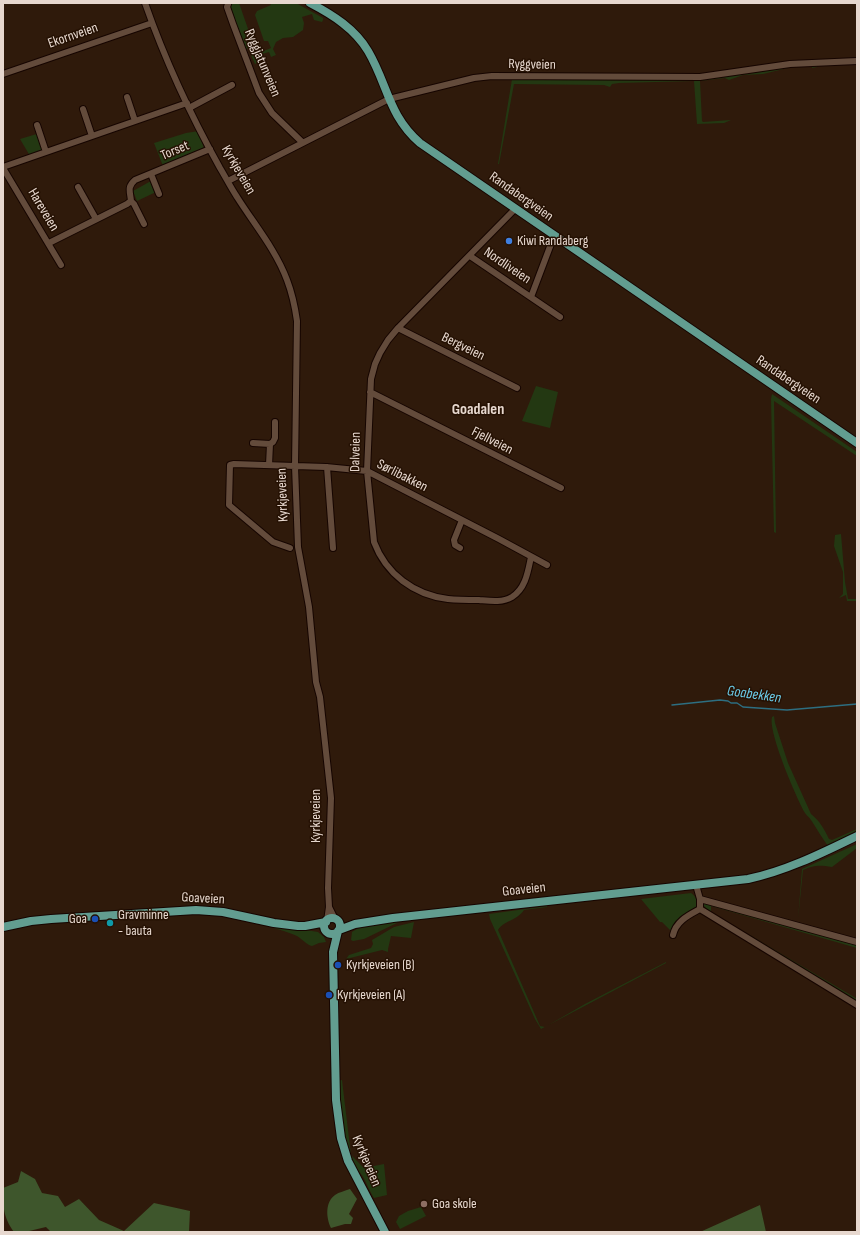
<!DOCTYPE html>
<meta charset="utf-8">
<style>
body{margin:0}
#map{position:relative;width:860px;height:1235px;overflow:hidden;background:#2f1a0b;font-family:"Sofia Sans Condensed",sans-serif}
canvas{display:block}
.frame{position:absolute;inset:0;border:4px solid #e7d8cf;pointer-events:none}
</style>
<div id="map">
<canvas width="860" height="1235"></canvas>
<div class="frame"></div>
</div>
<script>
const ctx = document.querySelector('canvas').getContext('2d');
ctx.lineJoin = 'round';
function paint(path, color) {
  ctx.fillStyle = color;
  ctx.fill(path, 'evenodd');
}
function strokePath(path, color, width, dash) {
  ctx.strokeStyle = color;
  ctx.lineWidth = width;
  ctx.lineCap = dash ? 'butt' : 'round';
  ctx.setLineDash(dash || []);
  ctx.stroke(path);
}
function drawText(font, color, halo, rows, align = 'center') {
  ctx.font = font + ' "Sofia Sans Condensed",sans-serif';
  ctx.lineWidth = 3;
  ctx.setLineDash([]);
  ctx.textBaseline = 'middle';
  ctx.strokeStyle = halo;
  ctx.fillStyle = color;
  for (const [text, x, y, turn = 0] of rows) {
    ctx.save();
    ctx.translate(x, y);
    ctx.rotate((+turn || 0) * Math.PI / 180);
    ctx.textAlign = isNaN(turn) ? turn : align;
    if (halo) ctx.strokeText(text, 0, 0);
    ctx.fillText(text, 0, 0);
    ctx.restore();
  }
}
const green = new Path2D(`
 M 234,3 L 239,3 L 254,46 L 243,50 L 227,7 Z
 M 270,3 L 296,3 L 323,18 L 323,20 L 322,22 L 314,20 L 312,14 L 302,17 L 304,23 L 303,30 L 293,37 L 283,38 L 276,42 L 273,49 L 276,55 L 271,57 L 269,52 L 255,56 L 257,63 L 255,64 L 251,55 L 253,50 L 256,54 L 271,48 L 268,41 L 264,41 L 255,15 L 257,11 L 271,5 Z
 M 817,64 L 817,67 L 812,68 L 812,65 L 800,65 L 763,74 L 743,75 L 729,80 L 725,78 L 700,81 L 702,121 L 703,122 L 731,120 L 724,123 L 697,124 L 694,81 L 619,83 L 612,84 L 610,87 L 604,85 L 514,84 L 499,164 L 498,164 L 512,79 L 675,79 L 799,65 Z
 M 199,131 L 204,149 L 163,166 L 154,143 L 186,133 Z
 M 40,133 L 45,150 L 30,156 L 20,139 Z
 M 151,181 L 156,192 L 137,201 L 133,191 Z
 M 536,386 L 558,392 L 550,428 L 522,421 Z
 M 772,394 L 857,452 L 857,456 L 774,401 L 776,533 L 774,532 L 771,399 Z
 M 841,534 L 845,582 L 848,599 L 857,599 L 857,601 L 847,601 L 846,595 L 839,598 L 843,594 L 843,572 L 834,546 L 835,535 Z
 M 774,716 L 775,723 L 788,763 L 811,814 C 820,821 824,829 829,839 L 832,840 L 857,829 L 857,833 L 828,846 C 822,838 817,829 811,820 C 809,817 807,816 805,813 C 796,797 768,732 772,717 Z
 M 857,844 L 857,848 L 832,867 C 819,865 815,865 803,870 L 798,919 L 802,869 Z
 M 691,893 C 696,896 698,902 698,907 L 688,916 L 673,933 L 662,922 L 660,922 L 641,899 Z
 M 703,902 L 857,942 L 857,948 L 711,906 L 711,912 L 854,997 L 857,999 L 857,1005 L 707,913 L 707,909 L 702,904 Z
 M 547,906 L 547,907 L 524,910 C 517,921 504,920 498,930 L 540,1026 L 545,1027 L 585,1004 L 666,962 L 666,963 L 541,1029 L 535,1019 L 490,919 L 489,914 Z
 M 245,920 L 318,932 L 324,937 L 326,942 L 319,943 L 312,946 C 307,945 302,939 297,936 C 281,929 262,925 245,920 Z
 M 403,920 L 364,939 L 353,941 L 351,940 L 352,932 L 360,927 Z
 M 414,922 L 411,938 L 391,936 L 388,949 L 388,952 L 382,950 L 346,959 L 349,955 L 371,948 L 373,944 L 372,940 L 394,927 Z
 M 342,1080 L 351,1155 L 364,1168 L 384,1164 L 387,1195 L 374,1198 C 369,1191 365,1178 361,1174 C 360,1172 358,1172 356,1170 C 340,1152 340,1105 338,1081 Z
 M 421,1207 L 426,1216 L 400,1229 L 396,1222 L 399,1216 L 408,1211 Z`);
const forest = new Path2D(`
 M 21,1171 L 35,1179 L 42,1193 L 58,1196 L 65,1207 L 79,1199 L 99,1220 L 124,1231 L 154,1203 L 190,1211 L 189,1232 L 51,1232 L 46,1227 L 25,1232 L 14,1232 C 3,1217 3,1206 3,1188 L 18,1182 Z
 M 350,1189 L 357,1199 L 349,1214 L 353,1218 L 351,1224 L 345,1224 L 331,1228 C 326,1218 325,1202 335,1195 C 339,1192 345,1191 350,1189 Z
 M 760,1205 L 766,1232 L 700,1232 Z`);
const stream = new Path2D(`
 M 672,705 L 720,700 L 728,701 L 731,703 L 737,703 L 743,707 L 787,710 L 857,704`);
const minor = new Path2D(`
 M 145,3 C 165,60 191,116 220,168 C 226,178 231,188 237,197 C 254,224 276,250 287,280 C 292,293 295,307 297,321 L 295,466 L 298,547 L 309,607 L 316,682 L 320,697 L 331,798 L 328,888 L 329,907 L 327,921
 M 228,4 L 227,7 L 233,24 L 259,93 L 272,113 L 302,142
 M 3,74 L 152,23
 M 127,97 L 135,121
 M 189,108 L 232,85
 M 83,109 L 92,136
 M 37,125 L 46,152
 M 3,167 L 187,103
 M 3,168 L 61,265
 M 151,174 L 159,194
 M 228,181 L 389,99 L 474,78 L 492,76 L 700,77 L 790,64 L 857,61
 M 78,187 L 96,219
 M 131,201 L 134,204 L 144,224
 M 515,209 L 398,328 L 388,340 L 380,353 L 375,364 L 371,379 L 367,471 L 374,542 C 386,574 414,595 448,599 C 458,600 469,600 479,600 C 490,601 502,603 512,597 C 526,588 528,571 531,557
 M 49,243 L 127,204 L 131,201 C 130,191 127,187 135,180 L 210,149
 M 470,256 L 560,317
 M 531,297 L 551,244
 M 398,328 L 517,388
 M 370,392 L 561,488
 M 253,443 L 270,444
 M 269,465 L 270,444 L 273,442 L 275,438 L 275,422
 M 327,467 L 333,548
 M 290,548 L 273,542 L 229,505 L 230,465 L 234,464 L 326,467 L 367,471 L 499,539 L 547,565
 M 460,548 L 455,545 L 454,540 L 462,520
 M 696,885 L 700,899 L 857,942
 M 700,899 L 700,909 L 857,1005
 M 329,907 L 335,919
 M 673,935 C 676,921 689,915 700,909`);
const major = new Path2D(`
 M 310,3 C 333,15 355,29 368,51 C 388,85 388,115 420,143 L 857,443
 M324 926a8 8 0 1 1 16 0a8 8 0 1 1-16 0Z
 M 3,927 L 31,921 L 51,919 L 196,910 L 223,912 L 274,923 L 298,926 L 305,926 L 326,922
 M 339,930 L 355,924 L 393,918 L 748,879 C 786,871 822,853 857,836
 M 338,931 L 333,952 L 336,1100 L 341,1138 L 348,1161 L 385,1232`);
const markers = [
 [509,241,4,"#3f7fe0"],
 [95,919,4,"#1a4fb4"],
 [110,923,4,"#0f9aa8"],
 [338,965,4,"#1a4fb4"],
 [329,995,4,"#1a4fb4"],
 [424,1204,4,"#8d6e63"]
];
const streetNames = [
 ["Ekornveien",73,36,-19],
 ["Ryggjatunveien",262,63,67],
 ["Ryggveien",532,65,1],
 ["Torset",175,151,-23],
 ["Kyrkjeveien",238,170,60],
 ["Randabergveien",521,197,35],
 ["Hareveien",43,210,59],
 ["Nordliveien",507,266,34],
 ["Bergveien",463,347,26],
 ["Randabergveien",788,380,34],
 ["Fjellveien",492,441,27],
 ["Dalveien",356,452,-89],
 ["Sørlibakken",402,476,27],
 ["Kyrkjeveien",283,495,-92],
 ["Kyrkjeveien",316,816,-90],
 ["Goaveien",524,890,-6],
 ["Goaveien",203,899,3],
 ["Kyrkjeveien",366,1161,67]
];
const poiNames = [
 ["Kiwi Randaberg",517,241],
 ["Gravminne",118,915],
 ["- bauta",118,931],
 ["Goa",87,919,"right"],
 ["Kyrkjeveien (B)",346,965],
 ["Kyrkjeveien (A)",337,995],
 ["Goa skole",432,1204]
];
const waterNames = [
 ["Goabekken",754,695,8]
];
const quarterNames = [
 ["Goadalen",478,410]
];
paint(green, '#233812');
paint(forest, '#3e562c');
strokePath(stream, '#2d6e81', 1.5);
strokePath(minor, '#160500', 8);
strokePath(major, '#160500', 10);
strokePath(minor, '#634b3b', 6);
strokePath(major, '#629d90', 8);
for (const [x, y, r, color] of markers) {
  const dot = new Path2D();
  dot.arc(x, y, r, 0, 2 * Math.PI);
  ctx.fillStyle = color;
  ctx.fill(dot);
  strokePath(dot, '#251103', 1.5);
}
drawText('14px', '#e7d8cf', '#251103', streetNames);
drawText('14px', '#e7d8cf', '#251103', poiNames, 'left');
drawText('italic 15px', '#6cceec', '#251103', waterNames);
drawText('bold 16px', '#e7d8cf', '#251103', quarterNames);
</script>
